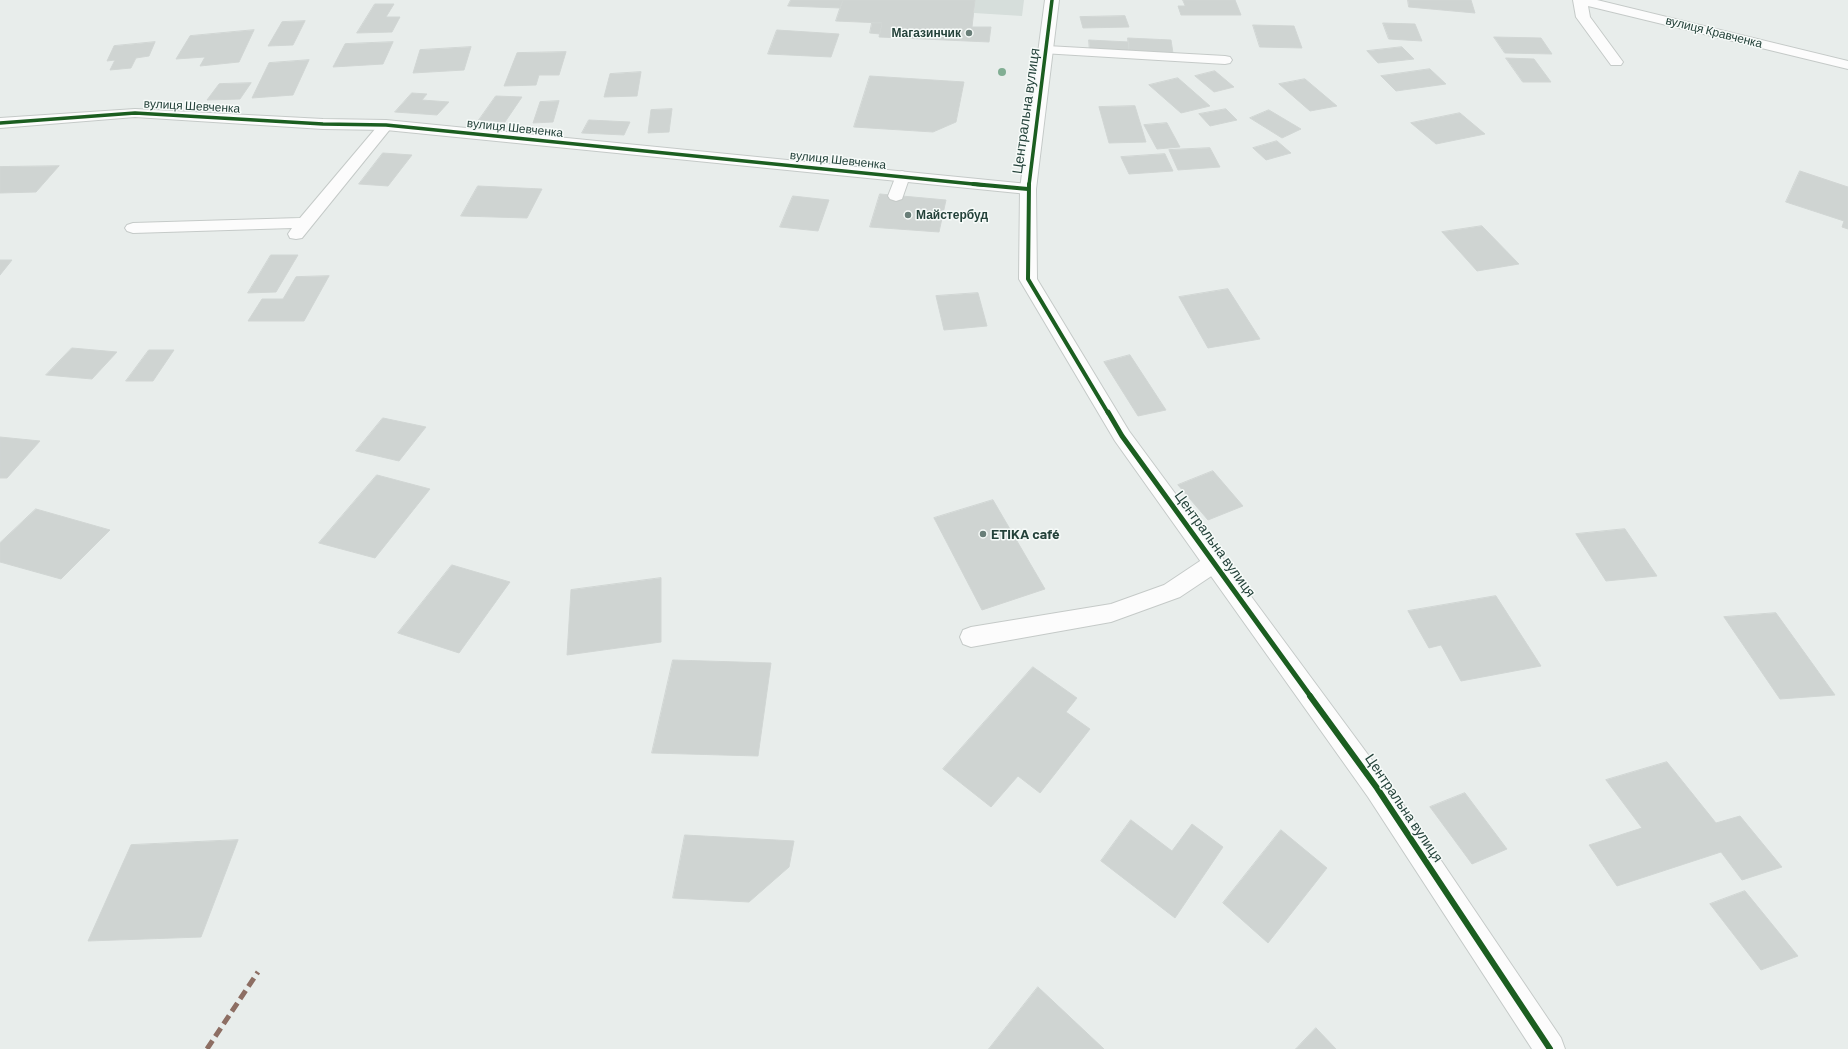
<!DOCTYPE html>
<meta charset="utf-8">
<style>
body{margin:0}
canvas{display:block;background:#e8edeb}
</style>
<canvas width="1848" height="1049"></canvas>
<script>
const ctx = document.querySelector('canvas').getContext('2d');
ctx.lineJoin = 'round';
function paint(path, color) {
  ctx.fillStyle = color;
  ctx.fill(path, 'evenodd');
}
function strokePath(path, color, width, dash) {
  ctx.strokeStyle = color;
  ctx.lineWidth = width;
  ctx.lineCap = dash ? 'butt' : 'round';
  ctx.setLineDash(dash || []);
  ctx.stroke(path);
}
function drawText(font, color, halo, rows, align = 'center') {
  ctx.font = font + ' Barlow,sans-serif';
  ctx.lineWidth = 3;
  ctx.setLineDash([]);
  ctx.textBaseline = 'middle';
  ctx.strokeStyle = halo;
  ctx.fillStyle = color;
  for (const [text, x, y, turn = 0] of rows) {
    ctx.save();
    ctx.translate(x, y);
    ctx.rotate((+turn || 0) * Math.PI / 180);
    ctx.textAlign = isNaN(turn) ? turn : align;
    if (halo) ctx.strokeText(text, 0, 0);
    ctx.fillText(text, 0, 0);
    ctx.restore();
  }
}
const built = new Path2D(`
 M 975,0 L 1024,0 L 1022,16 L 974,13 Z`);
const building = new Path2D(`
 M 791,0 L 843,0 L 840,8 L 788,6 Z
 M 843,0 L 975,0 L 972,27 L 991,27 L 989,42 L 879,37 L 882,23 L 836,21 Z
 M 1183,0 L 1235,0 L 1241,15 L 1181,15 L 1178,6 L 1185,6 Z
 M 1408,0 L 1471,0 L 1475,13 L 1409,7 Z
 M 375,4 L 394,4 L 386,17 L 400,17 L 392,32 L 357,33 Z
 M 1125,16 L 1129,27 L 1083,28 L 1080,17 Z
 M 305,21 L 293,45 L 268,46 L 282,22 Z
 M 872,23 L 882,23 L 880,34 L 870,33 Z
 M 1383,23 L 1415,24 L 1422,41 L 1389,39 Z
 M 1253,25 L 1294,26 L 1302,48 L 1260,47 Z
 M 254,30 L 239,62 L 200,66 L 205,57 L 176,59 L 190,36 Z
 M 777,30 L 839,34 L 831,57 L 768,54 Z
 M 1494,37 L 1541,38 L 1552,54 L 1505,53 Z
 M 1128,38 L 1171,40 L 1173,53 L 1129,51 Z
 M 1089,40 L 1129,42 L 1129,51 L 1090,52 Z
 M 155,42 L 149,56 L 136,58 L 131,68 L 110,70 L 115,60 L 107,61 L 114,46 Z
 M 393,42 L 383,64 L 333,67 L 345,44 Z
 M 471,47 L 464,70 L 413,73 L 420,50 Z
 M 1402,47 L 1414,59 L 1378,63 L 1367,51 Z
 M 566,52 L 559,75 L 539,75 L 536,85 L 504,86 L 517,53 Z
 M 1506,58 L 1534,59 L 1551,82 L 1523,82 Z
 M 309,60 L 293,95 L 252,98 L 269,63 Z
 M 1430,69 L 1446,84 L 1396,91 L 1381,76 Z
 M 1215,71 L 1234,87 L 1214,92 L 1195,76 Z
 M 641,72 L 637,96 L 604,97 L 610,74 Z
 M 870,76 L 964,82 L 956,122 L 933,132 L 854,127 Z
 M 1178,78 L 1210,106 L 1181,113 L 1149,85 Z
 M 1305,79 L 1337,106 L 1310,111 L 1279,84 Z
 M 251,83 L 240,99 L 207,100 L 219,84 Z
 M 412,93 L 427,94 L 422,100 L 449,102 L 437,115 L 395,112 Z
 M 496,96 L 522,97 L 505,122 L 479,120 Z
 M 559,101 L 553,122 L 533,123 L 540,102 Z
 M 1135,106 L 1146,142 L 1109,143 L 1099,107 Z
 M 672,109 L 669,132 L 648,133 L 651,110 Z
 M 1226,109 L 1237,120 L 1210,126 L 1199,114 Z
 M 1269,110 L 1301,129 L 1282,138 L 1250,118 Z
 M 1460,113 L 1485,134 L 1436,144 L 1411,123 Z
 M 589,120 L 630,122 L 624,135 L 582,133 Z
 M 1167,123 L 1180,147 L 1157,149 L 1144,125 Z
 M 1277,141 L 1291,153 L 1266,160 L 1253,148 Z
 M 1210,148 L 1220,167 L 1178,170 L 1169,150 Z
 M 383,153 L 412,155 L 388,186 L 359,184 Z
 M 1165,154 L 1173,171 L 1129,174 L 1121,157 Z
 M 59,166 L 36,192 L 0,193 L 0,167 Z
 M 1800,171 L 1848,187 L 1848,229 L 1842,227 L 1844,221 L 1786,202 Z
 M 478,186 L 542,189 L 527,218 L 461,216 Z
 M 880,194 L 946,200 L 939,232 L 870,227 Z
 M 793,196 L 829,200 L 818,231 L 780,227 Z
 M 1482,226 L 1519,264 L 1477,271 L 1442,232 Z
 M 271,255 L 298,255 L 276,292 L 248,293 Z
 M 0,260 L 12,260 L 0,275 Z
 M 329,276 L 304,321 L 248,321 L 262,299 L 283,299 L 296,277 Z
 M 1228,289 L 1260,339 L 1208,348 L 1179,297 Z
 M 978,293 L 987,326 L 944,330 L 936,296 Z
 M 72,348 L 117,352 L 92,379 L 46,375 Z
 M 149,350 L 174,350 L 153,381 L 126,381 Z
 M 1130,355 L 1166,410 L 1138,416 L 1104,362 Z
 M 383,418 L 426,427 L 399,461 L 356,451 Z
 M 0,437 L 40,441 L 7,478 L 0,478 Z
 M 1213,471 L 1243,506 L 1208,520 L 1178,485 Z
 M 377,475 L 430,489 L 375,558 L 319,543 Z
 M 993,500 L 1045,589 L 982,610 L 934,518 Z
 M 36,509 L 110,530 L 61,579 L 0,562 L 0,543 Z
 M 1625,529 L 1657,576 L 1606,581 L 1576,534 Z
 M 452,565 L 510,582 L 459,653 L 398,633 Z
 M 661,578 L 661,642 L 567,655 L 571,590 Z
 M 1496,596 L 1541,666 L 1461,681 L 1441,645 L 1429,648 L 1408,611 Z
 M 1776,613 L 1835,695 L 1780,699 L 1724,617 Z
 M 673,660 L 771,663 L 758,756 L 652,753 Z
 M 1033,667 L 1077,698 L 1066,712 L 1090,729 L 1040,793 L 1018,776 L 991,807 L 943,769 Z
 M 1667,762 L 1716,823 L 1740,816 L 1782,867 L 1742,880 L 1721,852 L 1617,886 L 1589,845 L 1642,828 L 1606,780 Z
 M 1465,793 L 1507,849 L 1472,864 L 1430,807 Z
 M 1131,820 L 1172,851 L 1192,824 L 1223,847 L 1175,918 L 1101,861 Z
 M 1281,830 L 1327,868 L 1268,943 L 1223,903 Z
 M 685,835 L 794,841 L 789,867 L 749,902 L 673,898 Z
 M 238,840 L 201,937 L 88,941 L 131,845 Z
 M 1745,891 L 1798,956 L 1761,970 L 1710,904 Z
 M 1038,987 L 1104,1049 L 989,1049 Z
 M 1316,1028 L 1336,1049 L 1296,1049 Z`);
const service = new Path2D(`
 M 1047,46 L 1225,56 L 1230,57 L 1232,60 L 1230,63 L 1225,64 L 1042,53 L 1040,50 L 1042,47 Z
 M 386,121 L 391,122 L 393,125 L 391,128 L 302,238 L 296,239 L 290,238 L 288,234 L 292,228 L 133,233 L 127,231 L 125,228 L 127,225 L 133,223 L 300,218 L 381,122 Z
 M 902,171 L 907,173 L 910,176 L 902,199 L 896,201 L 890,199 L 888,196 L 897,173 Z
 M 1214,554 L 1222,557 L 1225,563 L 1222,569 L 1180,597 L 1111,622 L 971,647 L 963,644 L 960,637 L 963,630 L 971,627 L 1111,604 L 1164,585 L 1206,557 Z`);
const minor = new Path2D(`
 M 1573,0 L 1597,0 L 1848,61 L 1848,69 L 1588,6 L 1590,17 L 1623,62 L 1621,65 L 1611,65 L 1576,17 Z
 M 135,109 L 323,119 L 386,120 L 1028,184 L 1034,186 L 1036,189 L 1034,192 L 1028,194 L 386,130 L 323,129 L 135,117 L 0,128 L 0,118 Z`);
const tertiary = new Path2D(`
 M 1045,0 L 1059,0 L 1036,189 L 1037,279 L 1129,431 L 1386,779 L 1561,1038 L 1565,1049 L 1532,1049 L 1368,797 L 1115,441 L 1019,279 L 1020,189 Z`);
const quiet = new Path2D(`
 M 207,1049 L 258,972`);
const cyclewayFar3 = new Path2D(`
 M 0,123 L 135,113 L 323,124 L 386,125 L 983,185
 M 1029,185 L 1052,0`);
const cyclewayFar2 = new Path2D(`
 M 973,184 L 1028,189
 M 1029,184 L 1028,279 L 1108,413`);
const cyclewayFar1 = new Path2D(`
 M 1108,412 L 1122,436 L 1311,697`);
const cycleway = new Path2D(`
 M 1310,696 L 1377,788 L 1550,1049`);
const trees = [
 [1002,72]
];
const markers = [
 [969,33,4,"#697e78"],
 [908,215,4,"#697e78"],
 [983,534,4,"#697e78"]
];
const farStreetnames = [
 ["вулиця Кравченка",1714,32,14],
 ["вулиця Шевченка",192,106,3],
 ["вулиця Шевченка",515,128,6],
 ["вулиця Шевченка",838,160,6]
];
const farPoinames = [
 ["Магазинчик",961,33],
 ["Майстербуд",916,215,"left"]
];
const streetNames = [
 ["Центральна вулиця",1026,111,-82],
 ["Центральна вулиця",1215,544,54],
 ["Центральна вулиця",1404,808,56]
];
const poiNames = [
 ["ETIKA café",991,534]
];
paint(built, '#d6dedb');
paint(building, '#cfd4d2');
strokePath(building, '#d1d6d4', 1);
strokePath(service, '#c5cac8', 2);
strokePath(minor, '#c5cac8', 2);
strokePath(tertiary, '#c5cac8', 2);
paint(service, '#fcfcfc');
paint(minor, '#fcfcfc');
paint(tertiary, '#fcfcfc');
strokePath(quiet, '#8d6e63', 5, [10, 5]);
strokePath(cyclewayFar3, '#1b5e20', 3.5);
strokePath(cyclewayFar2, '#1b5e20', 4);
strokePath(cyclewayFar1, '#1b5e20', 5);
strokePath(cycleway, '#1b5e20', 6);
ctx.fillStyle = '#81ae93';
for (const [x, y] of trees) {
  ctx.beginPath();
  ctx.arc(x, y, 4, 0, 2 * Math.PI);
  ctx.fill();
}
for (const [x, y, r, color] of markers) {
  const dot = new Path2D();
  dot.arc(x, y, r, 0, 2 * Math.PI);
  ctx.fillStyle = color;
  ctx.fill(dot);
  strokePath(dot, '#f7fbf9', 1.5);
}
drawText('12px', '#24423a', '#f7fbf9', farStreetnames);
drawText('bold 12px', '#24423a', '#f7fbf9', farPoinames, 'right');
drawText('14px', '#24423a', '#f7fbf9', streetNames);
drawText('bold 14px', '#24423a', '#f7fbf9', poiNames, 'left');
</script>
